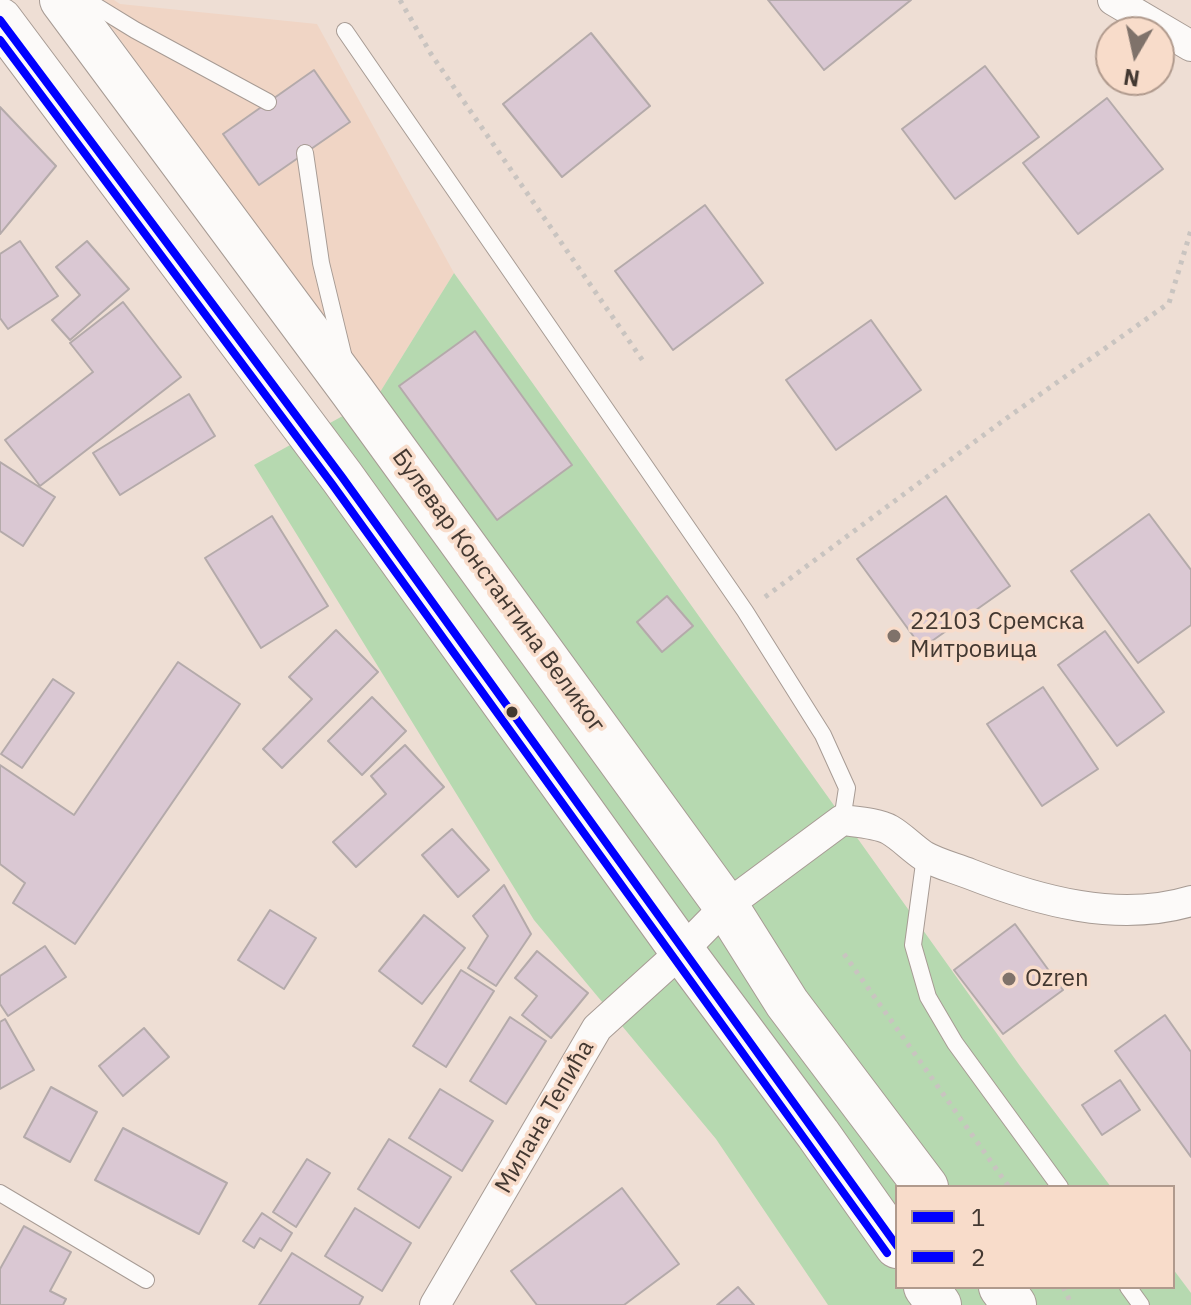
<!DOCTYPE html>
<meta charset="utf-8">
<style>
body{margin:0}
#map{position:relative;width:1191px;height:1305px;overflow:hidden;background:#eeded4;font-family:"IBM Plex Sans",sans-serif}
canvas{display:block}
.legend{position:absolute;left:895px;top:1185px;width:280px;height:104px;box-sizing:border-box;background:#f8dcca;border:2px solid #b09a8d;margin:0;padding:10px 14px;list-style:none;font-size:24px;color:#433831}
.legend li{display:flex;align-items:center;gap:16px;height:40px}
.legend b{width:40px;border:2px solid #b09a8d}
.north{position:absolute;left:1095px;top:16px;width:80px;height:80px;box-sizing:border-box;background:#f8dcca;border:2px solid #b09a8d;border-radius:50%;rotate:189deg;font-size:22px;font-weight:700;line-height:32px;text-align:center;color:#433831}
.north::after{content:'';display:block;margin:auto;width:28px;height:36px;background:#7f726a;clip-path:polygon(50% 0,100% 100%,50% 72%,0 100%)}
</style>
<div id="map">
<canvas width="1191" height="1305"></canvas>
<ul class="legend">
<li><b style="height:10px;background:#00f"></b>1</li>
<li><b style="height:10px;background:#00f"></b>2</li>
</ul>
<div class="north">N</div>
</div>
<script>
const ctx = document.querySelector('canvas').getContext('2d');
ctx.lineJoin = 'round';
function paint(path, color) {
  ctx.fillStyle = color;
  ctx.fill(path, 'evenodd');
}
function strokePath(path, color, width, dash) {
  ctx.strokeStyle = color;
  ctx.lineWidth = width;
  ctx.lineCap = dash ? 'butt' : 'round';
  ctx.setLineDash(dash || []);
  ctx.stroke(path);
}
function drawText(font, color, halo, rows, align = 'center') {
  ctx.font = font + ' "IBM Plex Sans",sans-serif';
  ctx.lineWidth = 7;
  ctx.setLineDash([]);
  ctx.textBaseline = 'middle';
  ctx.strokeStyle = halo;
  ctx.fillStyle = color;
  for (const [text, x, y, turn = 0] of rows) {
    ctx.save();
    ctx.translate(x, y);
    ctx.rotate((+turn || 0) * Math.PI / 180);
    ctx.textAlign = isNaN(turn) ? turn : align;
    if (halo) ctx.strokeText(text, 0, 0);
    ctx.fillText(text, 0, 0);
    ctx.restore();
  }
}
const built = new Path2D(`
 M 92,0 L 114,0 L 120,4 L 317,24 L 454,273 L 377,397 Z`);
const green = new Path2D(`
 M 454,273 L 1020,1066 L 1111,1187 L 897,1187 L 897,1287 L 1173,1287 L 1173,1269 L 1191,1293 L 1191,1305 L 828,1305 L 716,1139 L 534,920 L 254,465 L 377,397 Z`);
const building = new Path2D(`
 M 768,0 L 911,0 L 824,70 Z
 M 591,33 L 650,106 L 562,177 L 503,104 Z
 M 985,66 L 1039,137 L 955,199 L 902,129 Z
 M 314,70 L 350,122 L 259,185 L 223,134 Z
 M 1107,98 L 1163,169 L 1078,234 L 1023,163 Z
 M 0,107 L 56,166 L 0,234 Z
 M 705,205 L 763,283 L 673,350 L 615,271 Z
 M 20,241 L 58,296 L 8,329 L 0,318 L 0,254 Z
 M 87,241 L 129,289 L 70,340 L 52,320 L 80,295 L 56,267 Z
 M 123,302 L 181,377 L 40,486 L 5,440 L 93,372 L 70,343 Z
 M 871,320 L 921,390 L 836,450 L 786,380 Z
 M 475,331 L 572,465 L 497,520 L 399,386 Z
 M 189,394 L 215,436 L 120,495 L 93,453 Z
 M 0,462 L 55,497 L 23,546 L 0,531 Z
 M 946,496 L 1010,586 L 922,648 L 857,559 Z
 M 1149,514 L 1191,570 L 1191,625 L 1138,663 L 1071,571 Z
 M 272,516 L 328,606 L 261,648 L 205,558 Z
 M 667,596 L 693,626 L 662,652 L 637,622 Z
 M 336,630 L 378,672 L 282,768 L 263,749 L 312,699 L 289,677 Z
 M 1105,631 L 1164,712 L 1117,746 L 1058,665 Z
 M 178,662 L 240,704 L 75,944 L 13,903 L 25,883 L 0,864 L 0,765 L 74,815 Z
 M 53,679 L 74,693 L 22,768 L 1,754 Z
 M 1043,687 L 1098,769 L 1042,806 L 987,724 Z
 M 372,697 L 406,731 L 362,775 L 328,741 Z
 M 405,745 L 444,787 L 356,867 L 333,842 L 386,794 L 371,776 Z
 M 452,829 L 489,870 L 458,897 L 422,855 Z
 M 504,885 L 531,934 L 496,986 L 468,968 L 488,936 L 473,916 Z
 M 270,910 L 316,938 L 284,989 L 238,960 Z
 M 424,915 L 465,948 L 422,1004 L 379,971 Z
 M 1015,924 L 1063,990 L 1003,1034 L 954,970 Z
 M 45,946 L 66,977 L 8,1016 L 0,1004 L 0,976 Z
 M 537,951 L 588,993 L 551,1038 L 522,1015 L 537,996 L 515,978 Z
 M 461,970 L 494,991 L 446,1067 L 413,1046 Z
 M 1165,1015 L 1191,1052 L 1191,1157 L 1115,1051 Z
 M 510,1017 L 546,1041 L 506,1104 L 470,1081 Z
 M 5,1019 L 34,1070 L 0,1089 L 0,1022 Z
 M 144,1028 L 169,1057 L 123,1096 L 99,1066 Z
 M 1120,1080 L 1140,1110 L 1102,1135 L 1082,1105 Z
 M 51,1087 L 97,1112 L 70,1162 L 24,1137 Z
 M 440,1089 L 493,1121 L 462,1171 L 409,1138 Z
 M 123,1128 L 227,1183 L 199,1234 L 95,1180 Z
 M 389,1139 L 451,1177 L 419,1228 L 358,1189 Z
 M 307,1159 L 330,1173 L 296,1227 L 273,1212 Z
 M 622,1188 L 679,1264 L 624,1305 L 537,1305 L 511,1271 Z
 M 355,1208 L 411,1243 L 382,1291 L 325,1256 Z
 M 262,1213 L 292,1233 L 281,1251 L 260,1238 L 254,1248 L 243,1241 Z
 M 24,1226 L 71,1252 L 50,1291 L 66,1299 L 63,1305 L 0,1305 L 0,1269 Z
 M 292,1253 L 363,1297 L 359,1305 L 259,1305 Z
 M 738,1287 L 754,1305 L 717,1305 Z`);
const path = new Path2D(`
 M 400,0 L 431,54 L 643,361
 M 765,597 L 1004,420 L 1169,303 L 1191,230
 M 844,954 L 1009,1187
 M 1063,1287 L 1072,1305`);
const lane = new Path2D(`
 M 86,0 L 135,30 L 268,102
 M 345,31 L 745,611 L 823,735 L 847,788 L 842,820
 M 305,153 L 321,263 L 344,358
 M 925,856 L 913,945 L 928,997 L 955,1043 L 1060,1187
 M 0,1193 L 146,1280
 M 1128,1287 L 1141,1305`);
const street = new Path2D(`
 M 1113,0 L 1191,46
 M 435,1305 L 597,1028 L 682,951 L 726,906 L 842,820 C 856,822 877,823 890,830 C 902,837 912,848 924,856 C 938,864 955,868 970,874 C 1039,901 1118,923 1191,901`);
const secondary = new Path2D(`
 M 62,0 L 352,391 L 726,906 L 787,1003 L 926,1187
 M 0,20 L 342,477 L 682,951 L 818,1134 L 897,1246
 M 926,1287 L 939,1305
 M 1001,1287 L 1014,1305`);
const bus1 = new Path2D(`
 M 0,20 L 342,477 L 897,1246`);
const bus2 = new Path2D(`
 M 0,40 L 332,484 L 887,1253`);
const markers = [
 [894,636,8,"#7f726a"],
 [512,712,7,"#433831"],
 [1009,979,8,"#7f726a"]
];
const streetNames = [
 ["Булевар Константина Великог",498,591,54],
 ["Милана Тепића",545,1117,-60]
];
const poiNames = [
 ["22103 Сремска",910,622],
 ["Митровица",910,650],
 ["Ozren",1025,979]
];
paint(built, '#f0d5c5');
paint(green, '#b6d9b0');
paint(building, '#dac8d3');
strokePath(building, '#b4aaaa', 2);
strokePath(lane, '#a79b94', 18);
strokePath(street, '#a79b94', 32);
strokePath(secondary, '#a79b94', 46);
strokePath(path, '#c9c4c0', 5, [4, 6]);
strokePath(lane, '#fcfaf9', 16);
strokePath(street, '#fcfaf9', 30);
strokePath(secondary, '#fcfaf9', 44);
strokePath(bus1, '#00f', 8);
strokePath(bus2, '#00f', 8);
for (const [x, y, r, color] of markers) {
  const dot = new Path2D();
  dot.arc(x, y, r, 0, 2 * Math.PI);
  ctx.fillStyle = color;
  ctx.fill(dot);
  strokePath(dot, '#f8dcca', 3);
}
drawText('24px', '#433831', '#f8dcca', streetNames);
drawText('24px', '#433831', '#f8dcca', poiNames, 'left');
</script>
